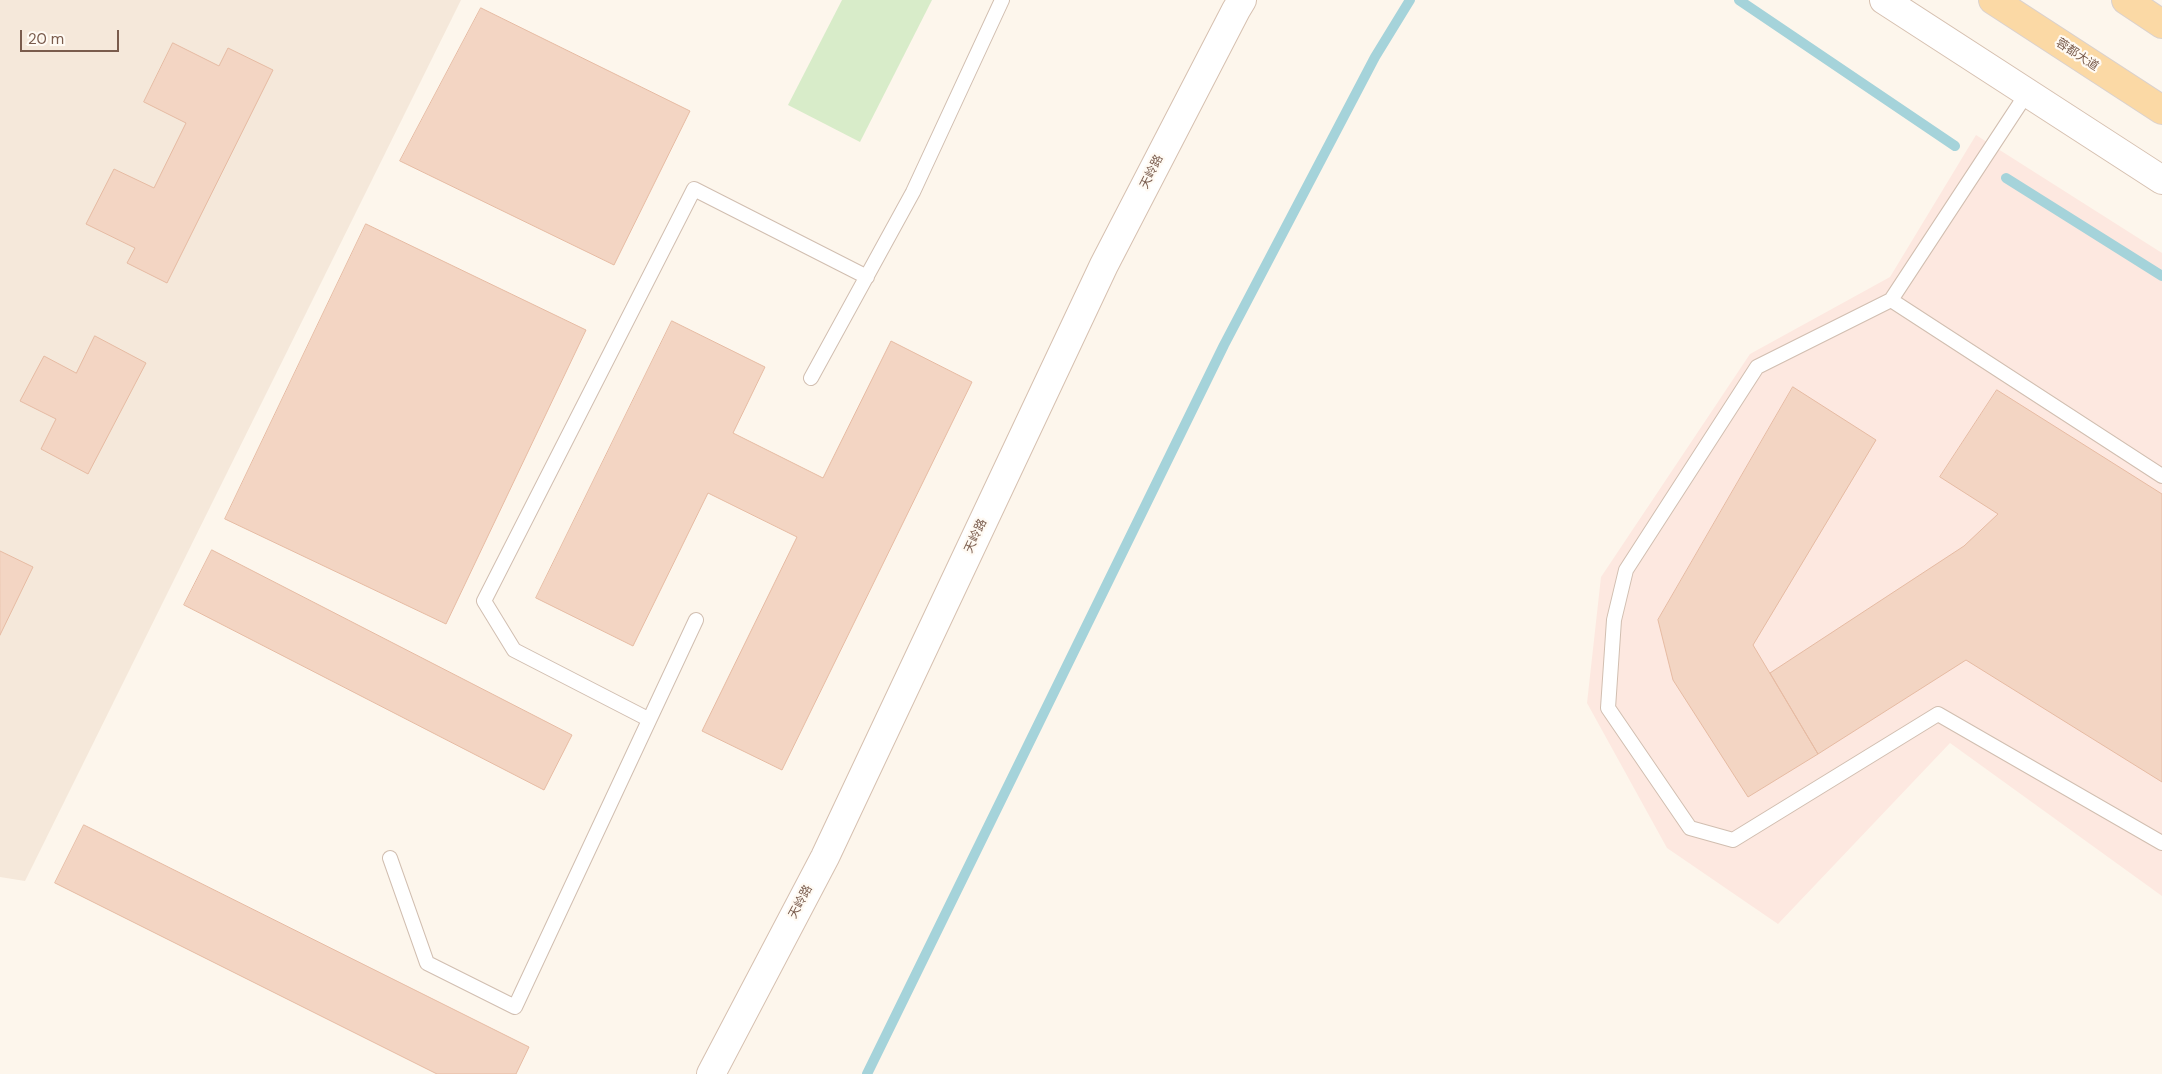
<!DOCTYPE html>
<meta charset="utf-8">
<style>
body{margin:0}
#map{position:relative;width:2162px;height:1074px;overflow:hidden;background:#fdf6ec;font-family:"DM Sans",sans-serif}
canvas{display:block}
.scale{position:absolute;left:20px;top:30px;width:99px;height:22px;box-sizing:border-box;border:2px solid #7a5c4d;border-top:0;padding-left:6px;font-size:15px;line-height:18px;white-space:nowrap;color:#7a5c4d;-webkit-text-stroke:4px #fffaf3;paint-order:stroke}
</style>
<div id="map">
<canvas width="2162" height="1074"></canvas>
<div class="scale">20 m</div>
</div>
<script>
const ctx = document.querySelector('canvas').getContext('2d');
ctx.lineJoin = 'round';
function paint(path, color) {
  ctx.fillStyle = color;
  ctx.fill(path, 'evenodd');
}
function strokePath(path, color, width, dash) {
  ctx.strokeStyle = color;
  ctx.lineWidth = width;
  ctx.lineCap = dash ? 'butt' : 'round';
  ctx.setLineDash(dash || []);
  ctx.stroke(path);
}
function drawText(font, color, halo, rows, align = 'center') {
  ctx.font = font + ' "DM Sans","Noto Sans SC",sans-serif';
  ctx.lineWidth = 4.5;
  ctx.setLineDash([]);
  ctx.textBaseline = 'middle';
  ctx.strokeStyle = halo;
  ctx.fillStyle = color;
  for (const [text, x, y, turn = 0] of rows) {
    ctx.save();
    ctx.translate(x, y);
    ctx.rotate((+turn || 0) * Math.PI / 180);
    ctx.textAlign = isNaN(turn) ? turn : align;
    if (halo) ctx.strokeText(text, 0, 0);
    ctx.fillText(text, 0, 0);
    ctx.restore();
  }
}
const residential = new Path2D(`
 M 0,0 L 461,0 L 25,881 L 0,877 Z`);
const commercial = new Path2D(`
 M 1976,135 L 2162,253 L 2162,896 L 1950,743 L 1778,924 L 1667,848 L 1587,703 L 1601,577 L 1750,354 L 1890,277 Z`);
const green = new Path2D(`
 M 842,0 L 932,0 L 860,142 L 788,105 Z`);
const stream = new Path2D(`
 M 1739,0 L 1955,146
 M 2006,178 L 2162,276
 M 867,1074 L 1224,345 L 1375,57 L 1410,0`);
const building = new Path2D(`
 M 481,8 L 690,111 L 614,265 L 400,161 Z
 M 173,43 L 219,66 L 228,48 L 273,70 L 167,283 L 127,263 L 135,248 L 86,224 L 114,169 L 154,188 L 186,123 L 144,102 Z
 M 366,224 L 586,330 L 446,624 L 225,519 Z
 M 672,321 L 765,367 L 733,433 L 823,478 L 891,341 L 972,382 L 782,770 L 702,731 L 797,537 L 708,493 L 633,646 L 536,598 Z
 M 95,336 L 146,363 L 88,474 L 41,449 L 56,419 L 20,401 L 44,356 L 76,373 Z
 M 1793,387 L 1876,440 L 1753,645 L 1818,754 L 1748,797 L 1673,680 L 1658,620 Z
 M 1997,390 L 2162,494 L 2162,782 L 1966,660 L 1818,754 L 1770,673 L 1964,546 L 1998,514 L 1940,477 Z
 M 212,550 L 572,735 L 544,790 L 184,605 Z
 M 0,551 L 33,567 L 0,635 Z
 M 84,825 L 529,1047 L 516,1074 L 437,1074 L 55,883 Z`);
const lane = new Path2D(`
 M 2027,93 L 1891,300 L 1757,367 L 1626,570 L 1614,620 L 1608,708 L 1690,828 L 1733,840 L 1938,714 L 2162,843
 M 1891,300 L 2162,476
 M 811,378 L 913,192 L 1002,0
 M 648,719 L 514,650 L 484,601 L 694,189 L 867,277
 M 390,858 L 427,963 L 515,1007 L 696,620`);
const secondary = new Path2D(`
 M 1884,0 L 2162,180
 M 711,1074 L 825,857 L 1104,265 L 1236,10 L 1242,0`);
const primary = new Path2D(`
 M 1993,0 L 2162,110
 M 2126,0 L 2162,24`);
const streetNames = [
 ["蓉都大道",2077,55,33],
 ["天岭路",1152,172,-63],
 ["天岭路",976,536,-65],
 ["天岭路",801,902,-62]
];
paint(residential, '#f5e8da');
paint(commercial, '#fde8e0');
paint(green, '#d8ecc9');
strokePath(stream, '#a5d3da', 10);
paint(building, '#f3d5c3');
strokePath(building, '#e6bba3', 1);
strokePath(lane, '#d1beb0', 16);
strokePath(secondary, '#d6c0b0', 30);
strokePath(primary, '#dad1cd', 30);
strokePath(lane, '#fff', 14);
strokePath(secondary, '#fff', 28);
strokePath(primary, '#fbd9a5', 28);
drawText('12px', '#7a5c4d', '#fffaf3', streetNames);
</script>
